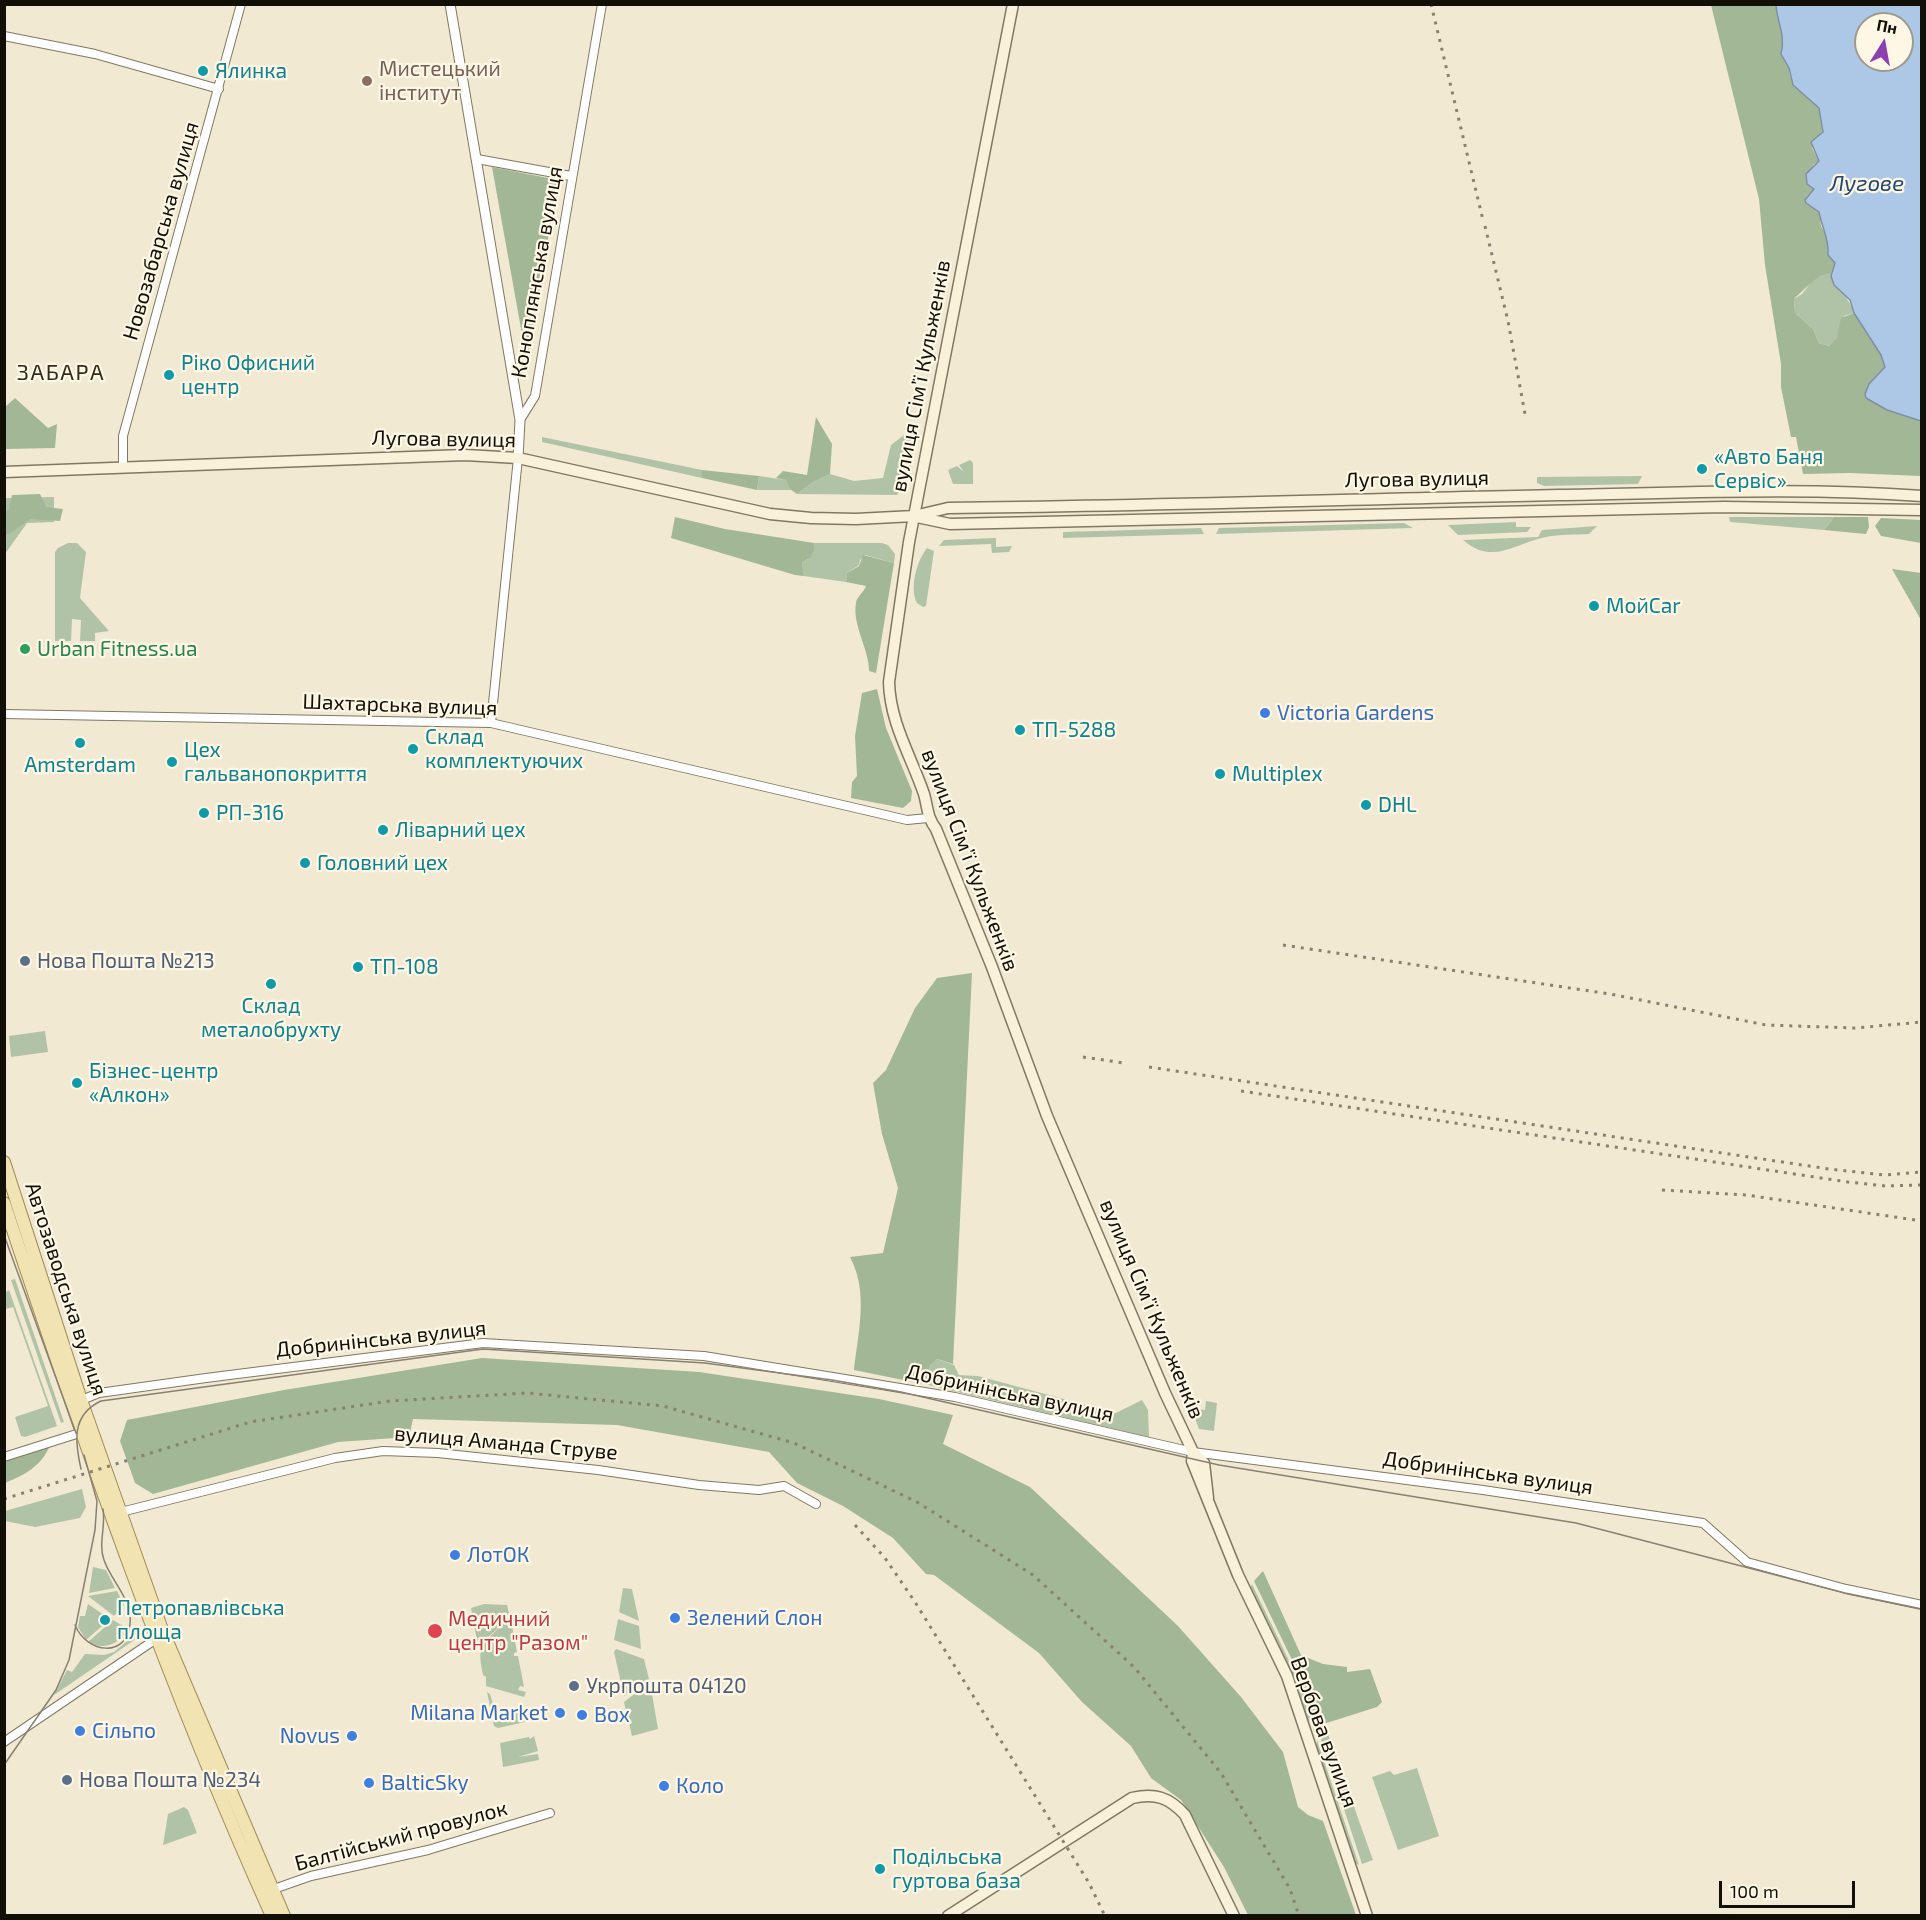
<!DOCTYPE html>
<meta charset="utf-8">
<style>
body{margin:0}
#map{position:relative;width:1926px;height:1920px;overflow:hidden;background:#f2e9d3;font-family:"Exo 2",sans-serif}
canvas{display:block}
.frame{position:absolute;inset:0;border:6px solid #120f07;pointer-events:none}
.north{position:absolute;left:1854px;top:12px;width:60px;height:60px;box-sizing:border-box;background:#fef7e5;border:2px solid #a09a8c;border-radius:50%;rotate:11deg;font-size:16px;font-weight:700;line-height:24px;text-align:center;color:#120f07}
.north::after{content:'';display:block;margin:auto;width:21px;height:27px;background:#8e3faf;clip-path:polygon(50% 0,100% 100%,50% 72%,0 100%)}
.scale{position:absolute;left:1719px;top:1881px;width:136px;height:27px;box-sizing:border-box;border:3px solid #120f07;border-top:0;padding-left:8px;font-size:18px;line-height:21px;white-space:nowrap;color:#120f07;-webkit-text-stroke:4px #fef7e5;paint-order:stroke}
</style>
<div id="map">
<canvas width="1926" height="1920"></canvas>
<div class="frame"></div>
<div class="north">Пн</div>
<div class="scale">100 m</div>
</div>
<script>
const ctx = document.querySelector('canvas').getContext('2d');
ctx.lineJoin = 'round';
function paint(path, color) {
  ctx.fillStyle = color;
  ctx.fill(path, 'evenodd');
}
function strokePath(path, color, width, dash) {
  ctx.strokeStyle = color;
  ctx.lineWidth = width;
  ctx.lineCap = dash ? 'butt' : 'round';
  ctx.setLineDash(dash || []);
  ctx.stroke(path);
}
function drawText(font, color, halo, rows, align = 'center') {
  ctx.font = font + ' "Exo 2",sans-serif';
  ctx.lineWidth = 4.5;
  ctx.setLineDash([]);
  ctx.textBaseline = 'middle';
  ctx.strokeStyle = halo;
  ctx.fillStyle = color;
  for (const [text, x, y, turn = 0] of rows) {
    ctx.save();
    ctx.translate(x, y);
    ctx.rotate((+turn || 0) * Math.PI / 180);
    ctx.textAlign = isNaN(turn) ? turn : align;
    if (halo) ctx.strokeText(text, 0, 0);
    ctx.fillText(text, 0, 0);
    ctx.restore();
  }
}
const green = new Path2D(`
 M 1827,273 L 1831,273 L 1831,276 C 1839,289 1849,298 1854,313 L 1844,316 L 1837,337 L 1829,346 L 1819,343 L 1813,329 L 1795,313 L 1794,299 L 1802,294 L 1812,281 Z
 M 916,426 L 910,473 L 897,495 L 797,494 L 813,482 L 830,474 L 854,481 L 883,478 L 891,445 Z
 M 542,437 L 702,470 L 702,478 L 542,442 Z
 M 970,460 L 973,463 L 973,484 L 953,484 L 948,470 L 957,466 L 964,472 L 959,465 Z
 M 759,476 L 786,480 L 792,490 L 757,490 Z
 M 1642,476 L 1638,484 L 1544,486 L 1537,483 L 1537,477 Z
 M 54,497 L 54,522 L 27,523 L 5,554 L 5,498 Z
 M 1729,517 L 1834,517 L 1824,530 L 1730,522 Z
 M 1516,522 L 1516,527 L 1531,527 L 1527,532 L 1458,535 L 1448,525 Z
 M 1404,523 L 1413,528 L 1216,534 L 1219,528 Z
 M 1597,526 L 1589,534 C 1575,535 1560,534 1546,537 C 1515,543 1493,566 1463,540 L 1538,537 L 1542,530 Z
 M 1201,528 L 1204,534 L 1063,538 L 1063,532 Z
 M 996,538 L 996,547 L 1012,546 L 1009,552 L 992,553 L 991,544 L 939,546 L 944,540 Z
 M 68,543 L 77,543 L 86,552 L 80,598 L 109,631 L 95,633 L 95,641 L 80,641 L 81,620 L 72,619 L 71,641 L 55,641 L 55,552 L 58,548 Z
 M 814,543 L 882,543 L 888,545 L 895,554 L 894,563 L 865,555 L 860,560 L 859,565 L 847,573 L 846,582 L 804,576 L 802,563 L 808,559 L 815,548 Z
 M 927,548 L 934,551 L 926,606 L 923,607 L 917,603 C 909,587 917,561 927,548 Z
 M 45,1031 L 48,1052 L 11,1057 L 9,1036 Z
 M 15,1279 L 64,1422 L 61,1423 L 11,1280 Z
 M 9,1290 L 57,1426 L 25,1437 L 21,1436 L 15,1417 L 48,1406 L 13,1307 L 5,1309 L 5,1293 Z
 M 937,1359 L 954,1365 L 959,1375 L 978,1376 L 1116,1413 L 1142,1400 L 1148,1410 L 1149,1437 L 928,1385 L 929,1367 Z
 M 1206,1401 L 1217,1403 L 1214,1431 L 1199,1429 L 1191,1408 L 1205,1410 Z
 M 82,1489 L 86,1507 L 80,1518 L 35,1527 L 5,1521 L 5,1511 Z
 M 93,1567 L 106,1570 L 115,1588 L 89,1593 Z
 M 1252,1584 L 1295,1673 L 1313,1724 L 1307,1719 L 1250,1589 Z
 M 623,1588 L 632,1589 L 639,1621 L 619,1612 Z
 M 117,1591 L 124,1605 L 114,1616 L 88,1596 Z
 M 88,1604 L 110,1619 L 86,1640 L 78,1627 L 80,1616 L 85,1616 Z
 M 484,1604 L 507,1605 L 510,1617 L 505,1621 L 508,1624 L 511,1621 L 517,1652 L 514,1653 L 514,1656 L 518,1656 L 524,1687 L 520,1686 L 518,1690 L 526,1692 L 524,1697 L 486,1686 L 486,1677 L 483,1675 C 476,1641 483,1645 505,1622 L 478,1646 L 471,1608 Z
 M 618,1619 L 639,1626 L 641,1649 L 614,1640 Z
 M 113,1620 L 128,1629 C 120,1644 104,1651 88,1642 Z
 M 139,1631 L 140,1634 L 133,1641 L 54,1695 L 67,1670 L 72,1672 L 85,1654 L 104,1655 L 114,1652 Z
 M 616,1649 L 644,1659 L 649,1679 L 624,1696 L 614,1652 Z
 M 650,1682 L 658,1729 L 632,1736 L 624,1702 Z
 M 487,1692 L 490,1694 L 495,1711 L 522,1707 L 525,1722 L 498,1728 L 494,1726 Z
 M 1328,1734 L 1373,1860 L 1362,1864 L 1321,1739 Z
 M 534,1736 L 538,1751 L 518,1757 L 538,1754 L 539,1760 L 503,1767 L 500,1743 L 529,1737 L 530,1739 Z
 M 1317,1740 L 1359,1865 L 1355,1863 L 1316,1747 Z
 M 1417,1768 L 1439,1836 L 1398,1850 L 1372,1777 L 1390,1771 L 1394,1775 Z
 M 184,1807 L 188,1810 L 197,1833 L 163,1845 L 168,1814 Z`);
const forest = new Path2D(`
 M 1711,5 L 1776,5 C 1777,22 1786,36 1781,54 L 1789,68 L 1790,77 L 1802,93 L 1819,108 L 1823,132 L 1812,148 L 1819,161 L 1813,165 L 1813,191 L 1807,196 L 1806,203 L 1819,212 L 1821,226 L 1830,243 L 1828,252 L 1835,263 L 1831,273 C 1816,275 1805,289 1794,299 L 1795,313 L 1813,329 L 1819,343 L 1829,346 L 1837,337 L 1841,318 L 1854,313 L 1881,355 L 1885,367 L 1869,384 L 1870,400 L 1887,410 L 1921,421 L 1921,476 L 1850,473 L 1803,474 L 1796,437 L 1791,437 L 1781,387 L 1781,364 L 1765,265 L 1759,199 Z
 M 492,167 L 558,180 L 527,362 Z
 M 15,398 L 48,428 L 57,424 L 55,448 L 5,449 L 5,407 Z
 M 816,417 L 832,444 L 830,474 L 813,482 L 797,494 L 790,489 L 786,480 L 776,478 L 783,471 L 807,475 Z
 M 702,470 L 759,476 L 757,490 L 702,478 Z
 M 40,494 L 46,507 L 63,509 L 60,521 L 30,519 L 9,534 L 5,534 L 5,511 L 9,510 L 12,495 Z
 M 675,517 L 725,529 L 814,543 L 815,548 L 811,557 L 802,563 L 804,576 L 795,575 L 671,538 Z
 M 1834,517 L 1868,517 L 1869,527 L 1866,534 L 1824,530 Z
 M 1881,518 L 1921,520 L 1921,543 L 1881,536 L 1875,526 Z
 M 863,555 L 894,563 L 876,673 L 869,671 C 869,648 852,626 856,603 C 857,596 864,592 866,586 L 846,582 L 847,573 L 859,566 Z
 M 1892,569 L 1921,573 L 1921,620 Z
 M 877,689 L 886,728 L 912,791 L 911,801 L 903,808 L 851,798 L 852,782 L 857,776 L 855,736 L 862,693 Z
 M 972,973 L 953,1364 L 937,1359 L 929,1367 L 928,1385 L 854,1370 C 858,1332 869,1293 850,1257 L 883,1253 L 898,1188 L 882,1134 L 873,1083 L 886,1070 L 915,1008 L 937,978 Z
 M 482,1358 L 699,1372 L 879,1399 L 953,1415 L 943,1444 L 1030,1487 L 1178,1626 L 1241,1697 L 1283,1752 L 1298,1807 L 1308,1815 L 1323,1821 L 1356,1915 L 1248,1915 L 1224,1867 L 1181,1800 L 1151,1778 L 1131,1746 L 1082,1702 L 1039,1653 L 934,1575 L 926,1574 L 893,1538 L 843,1506 L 797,1483 L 769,1452 L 617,1425 L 413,1419 L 409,1437 L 338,1442 L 153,1494 L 135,1483 L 120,1441 L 127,1420 L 284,1390 Z
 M 50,1446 C 40,1467 26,1474 5,1483 L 5,1461 Z
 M 1263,1571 L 1301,1655 L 1323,1664 L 1347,1667 L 1347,1672 L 1370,1669 L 1382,1702 L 1377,1707 L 1317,1726 L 1293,1662 L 1254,1581 Z`);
const water = new Path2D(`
 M 1776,5 L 1921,5 L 1921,421 L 1887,410 L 1866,398 L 1865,394 L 1869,384 L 1885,367 L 1881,355 L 1854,313 L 1850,300 L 1834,285 L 1831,276 L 1835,263 L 1828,255 C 1829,237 1822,229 1819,212 L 1806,203 L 1805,200 L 1814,189 L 1807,184 L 1806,174 L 1819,161 L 1811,142 L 1823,132 L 1819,108 L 1793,85 L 1789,68 L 1781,54 C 1786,36 1777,22 1776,5 ZM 1866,24 L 1902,24 L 1902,60 L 1866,60 Z`);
const minor = new Path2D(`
 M 4,36 L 95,54 L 219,89
 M 477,159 L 571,176
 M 520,420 L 535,396 L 602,4
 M 123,468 L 123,436 L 241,4
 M 4,714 L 491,723 L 907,820 L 928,818
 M 491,723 L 518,458
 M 79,1401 L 99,1393 L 206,1378 L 483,1343 L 704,1356 L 955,1397 L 1193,1452 L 1483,1490 L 1703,1523 L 1747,1562 L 1846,1589 L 1922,1605
 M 4,1457 L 86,1431
 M 121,1512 L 335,1458 L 383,1451 L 438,1453 L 598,1470 L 699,1485 L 759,1490 L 784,1486 L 816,1504
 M 4,1742 L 159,1637
 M 271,1890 L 311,1876 L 428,1850 L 550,1813`);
const tertiary = new Path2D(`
 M 450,4 L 520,420 L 518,458`);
const secondary = new Path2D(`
 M 1013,4 L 909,542 L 889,682 C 890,723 911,756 924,794 C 928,808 927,817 936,829 L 992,967 L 1047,1116 L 1165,1393 L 1193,1452 L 1204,1463 L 1208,1498
 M 4,472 L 465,455 L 518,458 L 770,514 L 811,518 L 856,519 L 914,516 L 948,508 C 1152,506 1356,499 1559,495 C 1680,493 1801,487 1922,496
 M 917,517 L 950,524 L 1724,507 L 1922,510
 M 1193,1452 L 1192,1461 L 1238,1575 L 1287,1676 L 1367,1916
 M 948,1916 L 1132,1798 C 1155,1793 1169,1797 1185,1815 L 1234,1916`);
const primary = new Path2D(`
 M 4,1162 L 81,1400 L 161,1627 L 284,1916
 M 4,1203 C 84,1444 167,1684 272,1916`);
const tram = new Path2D(`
 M 4,1235 L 76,1433
 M 81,1469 C 75,1442 71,1415 101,1401 L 483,1349 L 705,1363 L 832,1380 L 901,1392 L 1219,1465 L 1576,1523 L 1845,1593 L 1922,1609
 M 75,1625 C 87,1654 127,1658 130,1624 C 133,1600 111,1581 104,1560 C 98,1544 106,1526 103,1509
 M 4,1765 L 56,1690 L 69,1660 L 95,1530 L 97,1501 L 84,1455`);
const rail = new Path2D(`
 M 1431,4 L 1483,220
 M 1485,226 L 1508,321 L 1525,414
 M 1283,945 L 1610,994 L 1766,1025 L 1855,1028 L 1922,1022
 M 1083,1057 L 1124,1063
 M 1149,1067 L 1829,1169 L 1884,1175 L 1922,1172
 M 1241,1091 L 1848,1182 L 1886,1186 L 1922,1185
 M 1662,1190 L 1746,1195 L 1922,1221
 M 4,1499 L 250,1422 L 390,1401 L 527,1393 L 663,1406 L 794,1443 L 917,1502 L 1033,1575 L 1134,1667 L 1221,1773 L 1290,1889 L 1299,1916
 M 855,1525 L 885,1558 L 915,1602 L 1089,1883 L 1105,1916`);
const markers = [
 [203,71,6,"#0f9aa8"],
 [367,81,6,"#8d6e63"],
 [169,375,6,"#0f9aa8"],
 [1702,469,6,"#0f9aa8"],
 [1594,606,6,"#0f9aa8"],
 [25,649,6,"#2e9e5b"],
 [1265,713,6,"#3f7fe0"],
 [1020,730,6,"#0f9aa8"],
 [80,743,6,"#0f9aa8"],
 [413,749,6,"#0f9aa8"],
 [172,762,6,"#0f9aa8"],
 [1220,774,6,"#0f9aa8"],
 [1366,805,6,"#0f9aa8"],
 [204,813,6,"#0f9aa8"],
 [383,830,6,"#0f9aa8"],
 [305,863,6,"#0f9aa8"],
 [25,961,6,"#5c6f8a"],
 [358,967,6,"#0f9aa8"],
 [271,984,6,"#0f9aa8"],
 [77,1083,6,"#0f9aa8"],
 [455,1555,6,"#3f7fe0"],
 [675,1618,6,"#3f7fe0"],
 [105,1620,6,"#0f9aa8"],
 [435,1631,8,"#e0444e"],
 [574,1686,6,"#5c6f8a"],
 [560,1713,6,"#3f7fe0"],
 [582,1715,6,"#3f7fe0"],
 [80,1731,6,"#3f7fe0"],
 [352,1736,6,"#3f7fe0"],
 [67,1780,6,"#5c6f8a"],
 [369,1783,6,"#3f7fe0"],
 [664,1786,6,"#3f7fe0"],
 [880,1869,6,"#0f9aa8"]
];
const educationNames = [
 ["Мистецький",379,69],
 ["інститут",379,93]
];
const cultureNames = [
 ["Ялинка",215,71],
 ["Ріко Офисний",181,363],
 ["центр",181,387],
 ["«Авто Баня",1714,457],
 ["Сервіс»",1714,481],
 ["МойCar",1606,606],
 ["ТП-5288",1032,730],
 ["Склад",425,737],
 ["комплектуючих",425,761],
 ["Цех",184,750],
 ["гальванопокриття",184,774],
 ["Amsterdam",80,765,"center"],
 ["Multiplex",1232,774],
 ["DHL",1378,805],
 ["РП-316",216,813],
 ["Ліварний цех",395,830],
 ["Головний цех",317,863],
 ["ТП-108",370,967],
 ["Склад",271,1006,"center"],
 ["металобрухту",271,1030,"center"],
 ["Бізнес-центр",89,1071],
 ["«Алкон»",89,1095],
 ["Петропавлівська",117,1608],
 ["площа",117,1632],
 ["Подільська",892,1857],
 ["гуртова база",892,1881]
];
const streetNames = [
 ["Новозабарська вулиця",161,231,-74],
 ["Коноплянська вулиця",537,272,-80],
 ["вулиця Сімʼї Кульженків",921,376,-79],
 ["Лугова вулиця",444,439,1],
 ["Лугова вулиця",1417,479,-1],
 ["Шахтарська вулиця",400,705,2],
 ["вулиця Сімʼї Кульженків",970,860,69],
 ["Автозаводська вулиця",66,1289,72],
 ["вулиця Сімʼї Кульженків",1152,1309,67],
 ["Добринінська вулиця",381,1339,-6],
 ["Добринінська вулиця",1010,1393,12],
 ["вулиця Аманда Струве",506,1443,5],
 ["Добринінська вулиця",1488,1473,8],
 ["Вербова вулиця",1324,1732,70],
 ["Балтійський провулок",401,1836,-15]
];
const leisureNames = [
 ["Urban Fitness.ua",37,649]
];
const shopNames = [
 ["Victoria Gardens",1277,713],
 ["ЛотОК",467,1555],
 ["Зелений Слон",687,1618],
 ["Milana Market",548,1713,"right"],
 ["Box",594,1715],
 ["Сільпо",92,1731],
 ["Novus",340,1736,"right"],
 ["BalticSky",381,1783],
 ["Коло",676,1786]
];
const serviceNames = [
 ["Нова Пошта №213",37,961],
 ["Укрпошта 04120",586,1686],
 ["Нова Пошта №234",79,1780]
];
const healthNames = [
 ["Медичний",448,1619],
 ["центр \"Разом\"",448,1643]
];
const waterNames = [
 ["Лугове",1867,184]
];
const neighbourhoodNames = [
 ["ЗАБАРА",61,373]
];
paint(green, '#b1c3a6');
paint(forest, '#a2b795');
paint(water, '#adc8e7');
strokePath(water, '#7e90a4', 1.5);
strokePath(minor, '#807863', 10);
strokePath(tertiary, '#807863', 11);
strokePath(secondary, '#807863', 13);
strokePath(primary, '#9e8c55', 14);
strokePath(minor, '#fff', 8);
strokePath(tertiary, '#fff', 9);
strokePath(secondary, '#f9f1d9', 10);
strokePath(primary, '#f2e3b2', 12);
strokePath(tram, '#888172', 1.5);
strokePath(rail, '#888172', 3, [3, 6]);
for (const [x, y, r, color] of markers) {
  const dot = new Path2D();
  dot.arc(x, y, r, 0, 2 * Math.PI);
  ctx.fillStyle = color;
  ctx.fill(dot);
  strokePath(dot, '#fef7e5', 2);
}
drawText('21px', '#785e54', '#fef7e5', educationNames, 'left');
drawText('21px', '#0d838f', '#fef7e5', cultureNames, 'left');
drawText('21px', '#120f07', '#fef7e5', streetNames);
drawText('21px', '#27864d', '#fef7e5', leisureNames, 'left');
drawText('21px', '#366cbe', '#fef7e5', shopNames, 'left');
drawText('21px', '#4e5e75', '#fef7e5', serviceNames, 'left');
drawText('21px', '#be3a42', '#fef7e5', healthNames, 'left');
drawText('italic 22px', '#234973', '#fef7e5', waterNames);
ctx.letterSpacing = '1.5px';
drawText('22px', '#332c1a', '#fef7e5', neighbourhoodNames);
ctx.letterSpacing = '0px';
</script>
